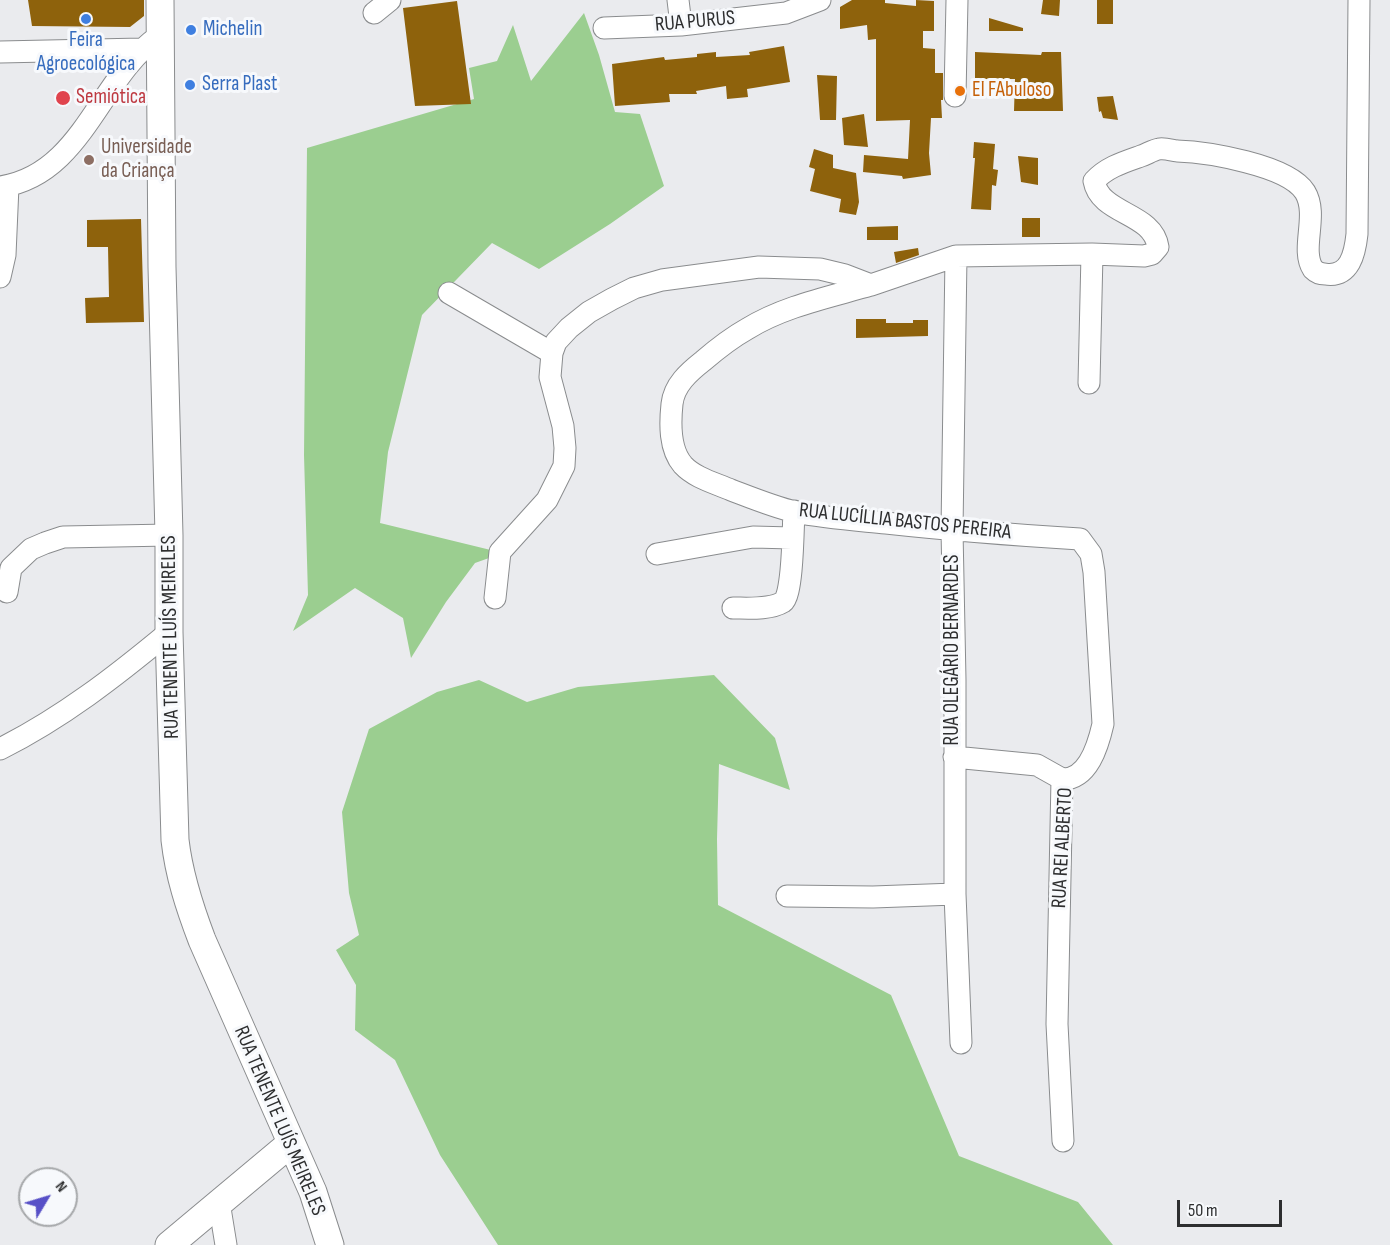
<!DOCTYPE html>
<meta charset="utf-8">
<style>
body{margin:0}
#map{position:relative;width:1390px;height:1245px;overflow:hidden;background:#eaebee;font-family:"Sofia Sans Condensed",sans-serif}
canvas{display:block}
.north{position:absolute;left:18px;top:1167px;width:60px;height:60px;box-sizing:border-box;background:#f7f9fc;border:2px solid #a6a8aa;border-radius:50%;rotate:52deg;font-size:16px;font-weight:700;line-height:24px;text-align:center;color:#2d2e2f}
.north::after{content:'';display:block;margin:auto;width:21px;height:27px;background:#5750c7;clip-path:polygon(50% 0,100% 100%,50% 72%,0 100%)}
.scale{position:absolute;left:1177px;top:1200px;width:105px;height:27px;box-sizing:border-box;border:3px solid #2d2e2f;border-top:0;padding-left:8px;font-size:18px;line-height:21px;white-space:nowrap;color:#2d2e2f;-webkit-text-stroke:4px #f7f9fc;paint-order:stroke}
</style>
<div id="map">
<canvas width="1390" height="1245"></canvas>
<div class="north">N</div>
<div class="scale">50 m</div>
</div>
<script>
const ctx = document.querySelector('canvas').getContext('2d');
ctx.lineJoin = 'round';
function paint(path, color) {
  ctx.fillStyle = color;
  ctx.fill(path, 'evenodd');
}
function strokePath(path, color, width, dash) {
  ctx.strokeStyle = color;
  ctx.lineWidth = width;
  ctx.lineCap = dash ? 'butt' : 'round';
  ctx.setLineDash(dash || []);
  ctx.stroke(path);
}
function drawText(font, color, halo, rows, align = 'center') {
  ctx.font = font + ' "Sofia Sans Condensed",sans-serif';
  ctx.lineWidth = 6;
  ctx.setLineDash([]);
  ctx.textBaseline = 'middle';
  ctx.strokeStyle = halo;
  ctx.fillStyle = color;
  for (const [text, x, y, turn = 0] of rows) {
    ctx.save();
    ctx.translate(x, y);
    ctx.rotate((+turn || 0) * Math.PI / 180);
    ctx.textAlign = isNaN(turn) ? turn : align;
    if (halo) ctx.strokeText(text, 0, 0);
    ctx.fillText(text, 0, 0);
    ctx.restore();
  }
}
const green = new Path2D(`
 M 584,13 L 599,55 L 615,112 L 640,114 L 664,186 L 610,224 L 539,269 L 492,243 L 422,315 L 388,452 L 380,523 L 503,553 L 475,563 L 446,602 L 411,658 L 403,618 L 355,588 L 293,631 L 308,595 L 304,455 L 307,148 L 474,99 L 469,68 L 497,61 L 513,25 L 531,81 Z
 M 714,675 L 775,738 L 790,790 L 719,764 L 717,839 L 718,905 L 891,995 L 959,1156 L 1078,1202 L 1113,1245 L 498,1245 L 440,1155 L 395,1060 L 355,1030 L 356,985 L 336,950 L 359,935 L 349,893 L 342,812 L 369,729 L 437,692 L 479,680 L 527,702 L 578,687 Z`);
const building = new Path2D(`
 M 28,0 L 144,0 L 144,16 L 130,27 L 32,26 Z
 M 852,0 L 885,0 L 885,3 L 916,6 L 916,0 L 934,1 L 934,31 L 923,31 L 923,48 L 935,49 L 935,73 L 943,73 L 943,100 L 941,100 L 942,118 L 931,118 L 929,153 L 931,175 L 903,179 L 902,176 L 863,172 L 864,155 L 908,159 L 910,120 L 876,121 L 876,39 L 868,40 L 867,25 L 840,29 L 840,7 Z
 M 1043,0 L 1060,0 L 1059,16 L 1041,14 Z
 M 1097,0 L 1113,0 L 1113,24 L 1097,24 Z
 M 457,1 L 471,104 L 415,106 L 403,8 Z
 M 989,18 L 1023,28 L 1023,31 L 989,31 Z
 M 784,46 L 790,82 L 747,89 L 748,97 L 727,99 L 726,86 L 696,91 L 697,94 L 669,94 L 670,102 L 615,106 L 612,64 L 664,57 L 665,60 L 697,57 L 697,54 L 716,52 L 716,57 L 750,55 L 749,52 Z
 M 975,52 L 1041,55 L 1042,52 L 1061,52 L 1063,111 L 1014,111 L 1015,79 L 975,79 Z
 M 817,75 L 837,76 L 836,120 L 820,120 Z
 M 1113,96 L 1118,120 L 1103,118 L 1101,111 L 1099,112 L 1097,97 Z
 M 864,114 L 868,147 L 844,145 L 842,118 Z
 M 974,142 L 995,144 L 993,169 L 998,170 L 996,186 L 992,185 L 991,210 L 971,209 L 975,158 L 973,158 Z
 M 814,149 L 833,155 L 833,168 L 856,173 L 859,202 L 856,215 L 839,212 L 841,199 L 810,191 L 815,169 L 809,167 Z
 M 1018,156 L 1038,158 L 1038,185 L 1021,182 Z
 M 1022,218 L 1040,218 L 1040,237 L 1022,237 Z
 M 141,219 L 144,322 L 86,323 L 85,298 L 109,297 L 108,247 L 87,247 L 87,220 Z
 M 898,226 L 898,240 L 867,240 L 867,227 Z
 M 918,248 L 919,255 L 896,263 L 894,252 Z
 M 856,319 L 886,319 L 886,323 L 913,323 L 913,320 L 928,320 L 928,336 L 856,338 Z`);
const minor = new Path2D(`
 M 678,0 L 681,25
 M 374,13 L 390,0
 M 604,28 L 681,25 L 786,13 L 820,0
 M 0,52 L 142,49
 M 955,96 L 957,0
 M 0,187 C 83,175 99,77 159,36
 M 956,256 L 952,530 L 955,680 L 955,894 L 961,1043
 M 0,277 L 5,255 L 8,186
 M 871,285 C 830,297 784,306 747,329 C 731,338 717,349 703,361 C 689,372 674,385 672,404 C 670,423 669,449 683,465 C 695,478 715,483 731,490 C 752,498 774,507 795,512 C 825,518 856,520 886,523 C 950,530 1015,535 1080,539 L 1091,554 L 1094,572 L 1103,724 C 1098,746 1088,780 1062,779 L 1057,1024 L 1063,1141
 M 449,293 L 552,353
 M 1089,383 L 1092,254
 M 657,554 L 753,537 L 792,538
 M 7,592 L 11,568 L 31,549 L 45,543 L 63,537 L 169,535
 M 495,598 L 500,552 L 547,500 L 564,466 L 565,448 L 563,426 L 550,377 L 552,353 L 556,342 L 569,328 L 589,312 L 612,299 L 634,288 L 662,280 L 759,267 L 820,269 L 845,275 L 871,285 L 956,256 L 1092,254 L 1144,256 L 1152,254 L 1158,247 C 1153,212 1100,215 1094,181 C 1107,167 1124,162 1141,156 C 1147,154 1153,150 1159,149 C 1164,148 1171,150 1177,151 C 1207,152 1288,165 1305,192 C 1319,215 1300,249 1313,269 C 1316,272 1321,274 1325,274 C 1350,278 1355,253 1357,234 L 1359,0
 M 733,608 C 747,608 770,610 783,602 C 793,595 793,527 794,511
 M 0,749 C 62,718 116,676 169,632
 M 954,757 L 1037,765 L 1062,779
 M 787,896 L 873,897 L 955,894
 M 219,1202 L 226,1245`);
const major = new Path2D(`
 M 160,0 L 162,267 L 169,535 L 169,632 L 175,840 C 179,875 189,906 202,940 L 313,1192 L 330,1245
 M 169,1245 L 291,1143`);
const markers = [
 [86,19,6,"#3f7fe0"],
 [191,30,6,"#3f7fe0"],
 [190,85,6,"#3f7fe0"],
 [960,91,6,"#e8710a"],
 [63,98,8,"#e0444e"],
 [89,160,6,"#8d6e63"]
];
const streetNames = [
 ["RUA PURUS",695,22,-5],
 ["RUA LUCÍLLIA BASTOS PEREIRA",905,522,6],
 ["RUA TENENTE LUÍS MEIRELES",171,637,-91],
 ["RUA OLEGÁRIO BERNARDES",953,650,-90],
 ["RUA REI ALBERTO",1063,848,-87],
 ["RUA TENENTE LUÍS MEIRELES",279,1121,67]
];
const shopNames = [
 ["Michelin",203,30],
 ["Feira",86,41,"center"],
 ["Agroecológica",86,65,"center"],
 ["Serra Plast",202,85]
];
const foodNames = [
 ["El FAbuloso",972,91]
];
const healthNames = [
 ["Semiótica",76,98]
];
const educationNames = [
 ["Universidade",101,148],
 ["da Criança",101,172]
];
paint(green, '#9bce90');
paint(building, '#8e620c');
strokePath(minor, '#8a8c8e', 23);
strokePath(major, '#8a8c8e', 29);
strokePath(minor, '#fff', 21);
strokePath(major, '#fff', 27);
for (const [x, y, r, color] of markers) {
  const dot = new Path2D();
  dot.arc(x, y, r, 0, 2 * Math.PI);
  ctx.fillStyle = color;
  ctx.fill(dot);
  strokePath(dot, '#f7f9fc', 2);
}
drawText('21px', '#2d2e2f', '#f7f9fc', streetNames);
drawText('21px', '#366cbe', '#f7f9fc', shopNames, 'left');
drawText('21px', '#c56008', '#f7f9fc', foodNames, 'left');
drawText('21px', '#be3a42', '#f7f9fc', healthNames, 'left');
drawText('21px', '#785e54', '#f7f9fc', educationNames, 'left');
</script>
